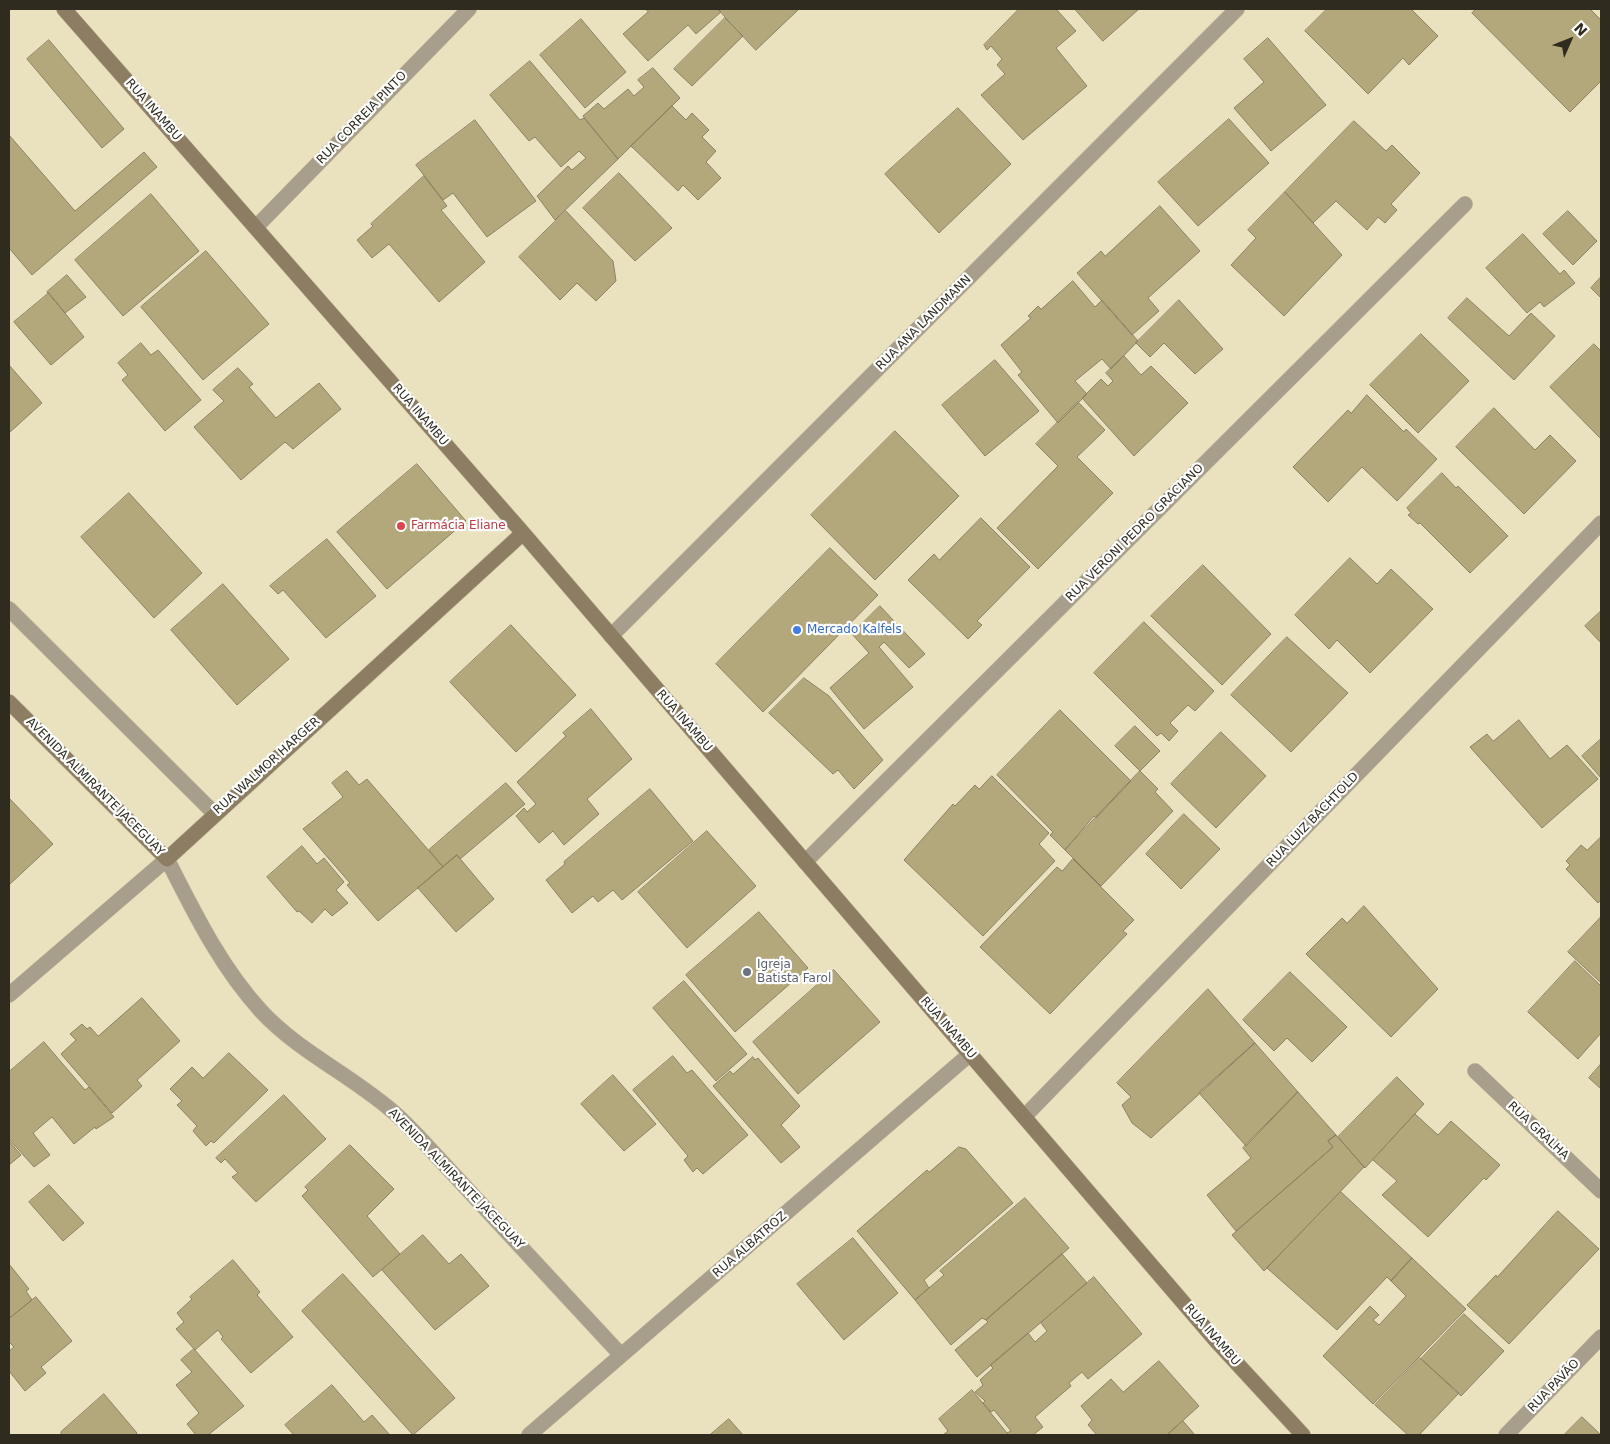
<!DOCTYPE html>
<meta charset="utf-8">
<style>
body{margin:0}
#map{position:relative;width:1610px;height:1444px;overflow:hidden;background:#eae2bf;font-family:"DejaVu Sans",sans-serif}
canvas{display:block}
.frame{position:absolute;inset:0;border:10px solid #2f2c1f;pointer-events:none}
.north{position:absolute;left:1545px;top:15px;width:50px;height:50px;-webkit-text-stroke:4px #fff;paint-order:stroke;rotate:46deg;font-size:14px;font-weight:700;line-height:20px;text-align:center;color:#2f2c1f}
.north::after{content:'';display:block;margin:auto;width:18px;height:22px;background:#2f2c1f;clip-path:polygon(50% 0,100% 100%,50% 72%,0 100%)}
</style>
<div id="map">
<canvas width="1610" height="1444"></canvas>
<div class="frame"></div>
<div class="north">N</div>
</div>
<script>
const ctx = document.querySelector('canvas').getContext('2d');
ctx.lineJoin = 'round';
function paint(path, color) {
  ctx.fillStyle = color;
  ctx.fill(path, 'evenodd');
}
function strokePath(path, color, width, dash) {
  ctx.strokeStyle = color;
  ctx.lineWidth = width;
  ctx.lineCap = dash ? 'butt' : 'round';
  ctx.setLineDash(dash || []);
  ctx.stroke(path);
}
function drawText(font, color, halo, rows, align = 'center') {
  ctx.font = font + ' "DejaVu Sans",sans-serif';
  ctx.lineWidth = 4.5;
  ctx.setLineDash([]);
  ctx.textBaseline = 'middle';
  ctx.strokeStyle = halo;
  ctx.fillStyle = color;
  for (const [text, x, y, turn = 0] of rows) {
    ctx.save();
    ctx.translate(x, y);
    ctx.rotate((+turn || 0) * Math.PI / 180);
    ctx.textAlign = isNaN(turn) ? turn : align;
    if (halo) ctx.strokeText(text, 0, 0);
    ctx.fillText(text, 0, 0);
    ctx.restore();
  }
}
const building = new Path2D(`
 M 646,9 L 718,9 L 721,12 L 696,34 L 688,25 L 648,61 L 623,34 L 648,12 Z
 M 718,9 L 799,9 L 756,50 Z
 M 1019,9 L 1056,9 L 1076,31 L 1056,48 L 1087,86 L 1023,140 L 981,95 L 1005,74 L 997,65 L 1002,59 L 991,46 L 987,50 L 984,45 Z
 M 1075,9 L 1139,9 L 1103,41 Z
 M 1327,9 L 1411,9 L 1438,36 L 1409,65 L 1403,58 L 1368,94 L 1305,31 Z
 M 1477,9 L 1590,9 L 1601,20 L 1601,81 L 1570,112 L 1472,13 Z
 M 725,18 L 743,36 L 692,86 L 674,69 Z
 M 581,19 L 626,72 L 585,108 L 540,55 Z
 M 1268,38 L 1326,105 L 1271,151 L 1234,108 L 1264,82 L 1244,59 Z
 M 49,40 L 124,129 L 102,148 L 27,59 Z
 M 530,61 L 580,120 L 584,118 L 618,159 L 555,220 L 537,196 L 568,166 L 572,170 L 586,158 L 579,151 L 561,167 L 535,137 L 529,141 L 490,95 Z
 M 653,68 L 680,98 L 618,159 L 583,116 L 598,103 L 604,109 L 628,89 L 634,96 L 644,87 L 638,80 Z
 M 672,106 L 686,120 L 692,113 L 709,130 L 702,137 L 716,151 L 706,162 L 721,178 L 698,200 L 683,185 L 678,191 L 631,146 Z
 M 958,108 L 1011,164 L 939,233 L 885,174 Z
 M 1229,119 L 1269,163 L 1198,226 L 1158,182 Z
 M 475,120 L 536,201 L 487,237 L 453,193 L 443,200 L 416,165 Z
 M 1354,121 L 1386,151 L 1392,145 L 1420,173 L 1391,204 L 1397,210 L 1385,223 L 1378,217 L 1367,230 L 1336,201 L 1313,223 L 1285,192 Z
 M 9,135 L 75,211 L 144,152 L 157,167 L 32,275 L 9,248 Z
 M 619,173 L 672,228 L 635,261 L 583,208 Z
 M 424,176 L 447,206 L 441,210 L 485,262 L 439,302 L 389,244 L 372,258 L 357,240 L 373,226 L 371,224 Z
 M 1285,192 L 1342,255 L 1284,316 L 1231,265 L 1256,238 L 1248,230 Z
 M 151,194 L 199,251 L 123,316 L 75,260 Z
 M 1160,206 L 1200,251 L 1148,298 L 1159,311 L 1132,335 L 1077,273 L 1101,251 L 1105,256 Z
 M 566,211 L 613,261 L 616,281 L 596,301 L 577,283 L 560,300 L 519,257 Z
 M 1568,211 L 1597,241 L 1573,265 L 1543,234 Z
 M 1523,234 L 1560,274 L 1564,270 L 1575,283 L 1544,307 L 1540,302 L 1527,313 L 1486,268 Z
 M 206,251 L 269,324 L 203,380 L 141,307 Z
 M 67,275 L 86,297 L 65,313 L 47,292 Z
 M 1601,277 L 1601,298 L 1591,288 Z
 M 1073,281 L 1095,307 L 1102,300 L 1138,341 L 1111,369 L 1102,359 L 1075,381 L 1087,394 L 1058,423 L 1018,375 L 1022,372 L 1001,345 L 1031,318 L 1028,316 L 1038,306 L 1041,309 Z
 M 49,293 L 84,337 L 51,365 L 14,322 Z
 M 1467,298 L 1509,336 L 1531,313 L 1555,336 L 1514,380 L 1448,318 Z
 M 1179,300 L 1223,349 L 1195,374 L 1164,343 L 1150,357 L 1136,343 Z
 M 1421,334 L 1469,381 L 1418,433 L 1370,385 Z
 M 141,343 L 151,355 L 158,350 L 201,400 L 165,431 L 122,380 L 128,375 L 118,363 Z
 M 1594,344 L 1601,351 L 1601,439 L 1550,387 Z
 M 1124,356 L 1141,375 L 1151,366 L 1188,403 L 1134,456 L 1082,398 L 1101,379 L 1108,386 L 1113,381 L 1106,373 Z
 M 995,360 L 1039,411 L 985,456 L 942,405 Z
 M 9,365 L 42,403 L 9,433 Z
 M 238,368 L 253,384 L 249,387 L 276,418 L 319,383 L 341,409 L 293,449 L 285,442 L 241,480 L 194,427 L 224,401 L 213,390 Z
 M 1367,395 L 1404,432 L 1406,429 L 1437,459 L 1397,501 L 1362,467 L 1328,502 L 1293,467 L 1348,410 L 1351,413 Z
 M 1078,402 L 1105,430 L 1077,457 L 1113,493 L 1038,569 L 997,528 L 1058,466 L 1036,444 Z
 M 1494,408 L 1535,450 L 1550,435 L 1576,461 L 1524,514 L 1456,447 Z
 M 895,431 L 959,496 L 875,580 L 811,515 Z
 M 417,464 L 466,521 L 387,589 L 337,532 Z
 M 1442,473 L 1456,488 L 1458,486 L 1508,536 L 1470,573 L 1420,523 L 1418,524 L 1408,515 L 1411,513 L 1407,508 Z
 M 129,493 L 202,573 L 154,618 L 81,537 Z
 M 981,518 L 1030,567 L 977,621 L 982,625 L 968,639 L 908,580 L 934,554 L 939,560 Z
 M 327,539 L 376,596 L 326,638 L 283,590 L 278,594 L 270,586 Z
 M 830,548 L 878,595 L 763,712 L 716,664 Z
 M 1350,558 L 1377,584 L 1391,569 L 1433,609 L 1370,673 L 1337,640 L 1329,649 L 1295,615 Z
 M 1203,565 L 1271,634 L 1222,685 L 1151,616 Z
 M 223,584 L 289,659 L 237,705 L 171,630 Z
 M 880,606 L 925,654 L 909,668 L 884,642 L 879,647 L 913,687 L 864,729 L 830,688 L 869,653 L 852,634 Z
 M 1601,611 L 1601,643 L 1585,626 Z
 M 1144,622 L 1214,691 L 1195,711 L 1188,705 L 1170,723 L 1178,731 L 1169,741 L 1161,733 L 1157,736 L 1094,673 Z
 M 511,625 L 576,695 L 516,752 L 450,682 Z
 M 1287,637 L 1348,693 L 1291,752 L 1231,695 Z
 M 804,678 L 829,696 L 883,760 L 854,789 L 838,770 L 833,774 L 769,713 Z
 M 591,709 L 632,759 L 587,799 L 599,814 L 564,845 L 553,831 L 539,843 L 516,816 L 524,808 L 527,812 L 536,804 L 517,782 L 566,736 L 563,733 Z
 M 1060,710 L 1131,781 L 1096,818 L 1094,816 L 1065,850 L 1050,835 L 1053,832 L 997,775 Z
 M 1519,720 L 1550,759 L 1567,745 L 1598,779 L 1542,828 L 1470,747 L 1487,734 L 1493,741 Z
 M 1135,726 L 1160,751 L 1140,771 L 1115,746 Z
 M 1221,732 L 1266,776 L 1216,828 L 1171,784 Z
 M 1601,739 L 1601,778 L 1582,756 Z
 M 347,771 L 359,785 L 367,779 L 443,867 L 378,921 L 347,885 L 350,883 L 303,829 L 343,797 L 332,783 Z
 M 1140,771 L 1158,789 L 1155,792 L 1173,811 L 1101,886 L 1065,850 Z
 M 992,776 L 1049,833 L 1039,844 L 1055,861 L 983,936 L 904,860 L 953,804 L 955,806 L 975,785 L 979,789 Z
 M 506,783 L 525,804 L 460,859 L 457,855 L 443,867 L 429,850 Z
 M 650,789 L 693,841 L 622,900 L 613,890 L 598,902 L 593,896 L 572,913 L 546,880 L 565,864 L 564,862 Z
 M 9,798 L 53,844 L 10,884 L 9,882 Z
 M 1184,814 L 1220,849 L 1181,889 L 1146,854 Z
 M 707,831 L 756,886 L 687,948 L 638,892 Z
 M 1601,837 L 1601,900 L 1598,903 L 1566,869 L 1570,865 L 1566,861 L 1581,845 L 1587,850 Z
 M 302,846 L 317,864 L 324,858 L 344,882 L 336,890 L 348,903 L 332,916 L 325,909 L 312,923 L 299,911 L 297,912 L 267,877 Z
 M 457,855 L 494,899 L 456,932 L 418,888 Z
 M 1073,859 L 1134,920 L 1123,931 L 1127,934 L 1050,1014 L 980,947 L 1057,867 L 1062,871 Z
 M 1364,906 L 1438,989 L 1391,1037 L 1306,954 L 1342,918 L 1347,923 Z
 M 759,912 L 808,968 L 735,1032 L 686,975 Z
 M 1601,917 L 1601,983 L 1568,952 Z
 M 1575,961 L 1601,986 L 1601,1033 L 1578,1059 L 1528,1012 Z
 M 834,970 L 880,1022 L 798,1094 L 753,1042 Z
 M 1290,972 L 1347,1027 L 1312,1062 L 1287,1038 L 1274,1051 L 1243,1020 Z
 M 684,981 L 747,1054 L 716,1081 L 653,1008 Z
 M 1208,989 L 1255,1043 L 1151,1138 L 1132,1123 L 1122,1105 L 1131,1097 L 1117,1083 Z
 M 142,998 L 180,1041 L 137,1080 L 142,1086 L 112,1113 L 61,1054 L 76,1040 L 70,1034 L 82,1024 L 87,1029 L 90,1027 L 98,1036 Z
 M 44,1042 L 85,1090 L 89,1087 L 114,1117 L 96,1129 L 95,1127 L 74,1144 L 52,1117 L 33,1133 L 50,1155 L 34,1167 L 9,1139 L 9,1072 Z
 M 1255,1043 L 1298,1092 L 1246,1146 L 1199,1093 Z
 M 229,1053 L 268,1090 L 214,1143 L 211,1141 L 206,1146 L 193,1131 L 197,1126 L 177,1105 L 182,1101 L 170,1089 L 192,1067 L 203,1078 Z
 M 673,1056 L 687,1073 L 692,1070 L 748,1135 L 703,1174 L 697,1168 L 693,1172 L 684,1160 L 688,1156 L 633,1090 Z
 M 753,1057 L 755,1060 L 758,1058 L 800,1106 L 781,1125 L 800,1147 L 781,1163 L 713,1086 L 730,1071 L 733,1074 Z
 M 1601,1064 L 1601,1089 L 1589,1078 Z
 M 613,1075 L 656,1124 L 624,1151 L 581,1104 Z
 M 1397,1077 L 1424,1104 L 1365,1168 L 1338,1137 Z
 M 1298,1092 L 1336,1135 L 1328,1141 L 1333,1147 L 1236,1231 L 1207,1195 L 1251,1158 L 1243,1148 Z
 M 284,1095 L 326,1139 L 256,1202 L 232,1177 L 238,1173 L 225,1159 L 221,1163 L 216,1158 Z
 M 1415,1114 L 1438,1135 L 1451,1121 L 1500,1165 L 1486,1180 L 1484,1178 L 1428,1237 L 1382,1195 L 1397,1181 L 1373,1160 Z
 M 1336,1135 L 1364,1167 L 1264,1271 L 1232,1235 L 1333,1147 L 1328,1141 Z
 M 9,1141 L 21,1155 L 9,1165 Z
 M 350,1145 L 394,1189 L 367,1216 L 400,1254 L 373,1277 L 302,1196 L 308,1190 L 305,1187 Z
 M 959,1147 L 966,1149 L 1013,1203 L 924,1280 L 929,1288 L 915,1300 L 857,1231 L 927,1170 L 929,1172 Z
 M 49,1185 L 84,1223 L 63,1241 L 29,1202 Z
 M 1341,1192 L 1412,1258 L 1391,1281 L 1387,1277 L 1337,1330 L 1267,1268 Z
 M 1025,1198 L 1069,1248 L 986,1320 L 982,1318 L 951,1345 L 915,1300 L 944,1275 L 940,1271 Z
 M 1558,1211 L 1599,1249 L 1509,1344 L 1467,1305 L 1496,1275 L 1497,1277 Z
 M 423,1235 L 449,1264 L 461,1254 L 489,1286 L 435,1330 L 382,1270 Z
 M 853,1238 L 898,1293 L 844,1340 L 797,1284 Z
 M 1062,1254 L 1087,1283 L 977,1377 L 955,1350 L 988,1322 L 986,1320 Z
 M 1412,1258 L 1466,1309 L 1373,1404 L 1323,1356 L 1370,1306 L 1379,1315 L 1373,1320 L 1379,1325 L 1406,1296 L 1391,1281 Z
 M 233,1260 L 260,1292 L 257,1295 L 293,1337 L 251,1373 L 221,1339 L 223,1337 L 218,1330 L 195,1350 L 176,1329 L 184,1322 L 177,1313 L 192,1299 L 190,1297 Z
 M 9,1264 L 29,1289 L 26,1291 L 32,1300 L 11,1317 L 9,1315 Z
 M 343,1274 L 455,1398 L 413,1435 L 302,1311 Z
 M 1094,1277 L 1142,1334 L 1088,1379 L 1082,1372 L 1069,1383 L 1071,1386 L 1035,1417 L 1043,1427 L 1033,1435 L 1009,1435 L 1007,1433 L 1011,1431 L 994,1410 L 991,1412 L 983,1403 L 985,1401 L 975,1392 L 983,1385 L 980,1380 L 993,1368 L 990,1365 L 1028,1333 L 1035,1342 L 1047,1331 L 1041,1323 Z
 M 36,1297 L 72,1341 L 41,1367 L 46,1373 L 25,1391 L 9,1371 L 9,1351 L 14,1347 L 9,1342 L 9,1319 Z
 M 1464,1314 L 1504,1351 L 1461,1396 L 1421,1359 Z
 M 194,1349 L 244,1406 L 208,1435 L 196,1435 L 187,1424 L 199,1413 L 176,1385 L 192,1372 L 181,1360 Z
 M 1420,1358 L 1459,1393 L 1419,1435 L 1408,1435 L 1375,1405 Z
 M 1159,1361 L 1199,1406 L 1167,1435 L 1097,1435 L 1088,1425 L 1092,1420 L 1081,1406 L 1111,1379 L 1123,1392 Z
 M 332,1385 L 364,1422 L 372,1415 L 390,1435 L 294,1435 L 285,1425 Z
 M 972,1390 L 1007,1433 L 1009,1435 L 943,1435 L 948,1431 L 939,1419 Z
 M 104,1394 L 137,1433 L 135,1435 L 61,1435 L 61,1432 Z
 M 1582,1417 L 1601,1435 L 1564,1435 Z
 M 729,1419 L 743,1435 L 710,1435 Z
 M 1183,1421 L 1195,1435 L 1167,1435 Z`);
const street = new Path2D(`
 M 256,227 L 469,9
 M 9,609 L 215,814
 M 611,636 L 1237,9
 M 805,862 L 1465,204
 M 9,995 L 167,859 C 194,912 220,966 261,1011 C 298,1051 349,1074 391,1110 C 401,1118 409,1127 418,1136 L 621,1355
 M 1475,1071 L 1601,1191
 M 1024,1117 L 1601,523
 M 529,1435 L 970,1054
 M 1506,1435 L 1601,1337`);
const secondary = new Path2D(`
 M 64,9 L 523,533 L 1218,1343 L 1303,1435
 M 9,702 L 167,859 L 523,533`);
const markers = [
 [401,526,5,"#e0444e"],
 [797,630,5,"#3f7fe0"],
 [747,972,5,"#6b7280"]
];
const streetNames = [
 ["RUA INAMBU",153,110,49],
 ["RUA CORREIA PINTO",362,118,-46],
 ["RUA ANA LANDMANN",924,323,-45],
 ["RUA INAMBU",420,415,49],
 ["RUA VERONI PEDRO GRACIANO",1135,533,-45],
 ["RUA INAMBU",684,721,49],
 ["RUA WALMOR HARGER",267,766,-42],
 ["AVENIDA ALMIRANTE JACEGUAY",95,787,45],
 ["RUA LUIZ BACHTOLD",1313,820,-46],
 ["RUA INAMBU",948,1028,49],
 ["RUA GRALHA",1538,1131,43],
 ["AVENIDA ALMIRANTE JACEGUAY",456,1179,46],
 ["RUA ALBATROZ",750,1245,-41],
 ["RUA INAMBU",1212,1335,49],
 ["RUA PAVÃO",1554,1386,-46]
];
const healthNames = [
 ["Farmácia Eliane",411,526]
];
const shopNames = [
 ["Mercado Kalfels",807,630]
];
const worshipNames = [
 ["Igreja",757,965],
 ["Batista Farol",757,979]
];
paint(building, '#b3a87b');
strokePath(building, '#8a8262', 1);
strokePath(street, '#c5be9f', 16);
strokePath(secondary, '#c5be9f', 16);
strokePath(street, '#a89e8c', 15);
strokePath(secondary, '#8d7e63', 15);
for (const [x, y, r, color] of markers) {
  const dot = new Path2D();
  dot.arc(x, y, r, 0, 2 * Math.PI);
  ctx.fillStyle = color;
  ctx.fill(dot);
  strokePath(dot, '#fff', 2);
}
drawText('12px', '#2f2c1f', '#fff', streetNames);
drawText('12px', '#be3a42', '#fff', healthNames, 'left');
drawText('12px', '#366cbe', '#fff', shopNames, 'left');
drawText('12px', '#5b616d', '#fff', worshipNames, 'left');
</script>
